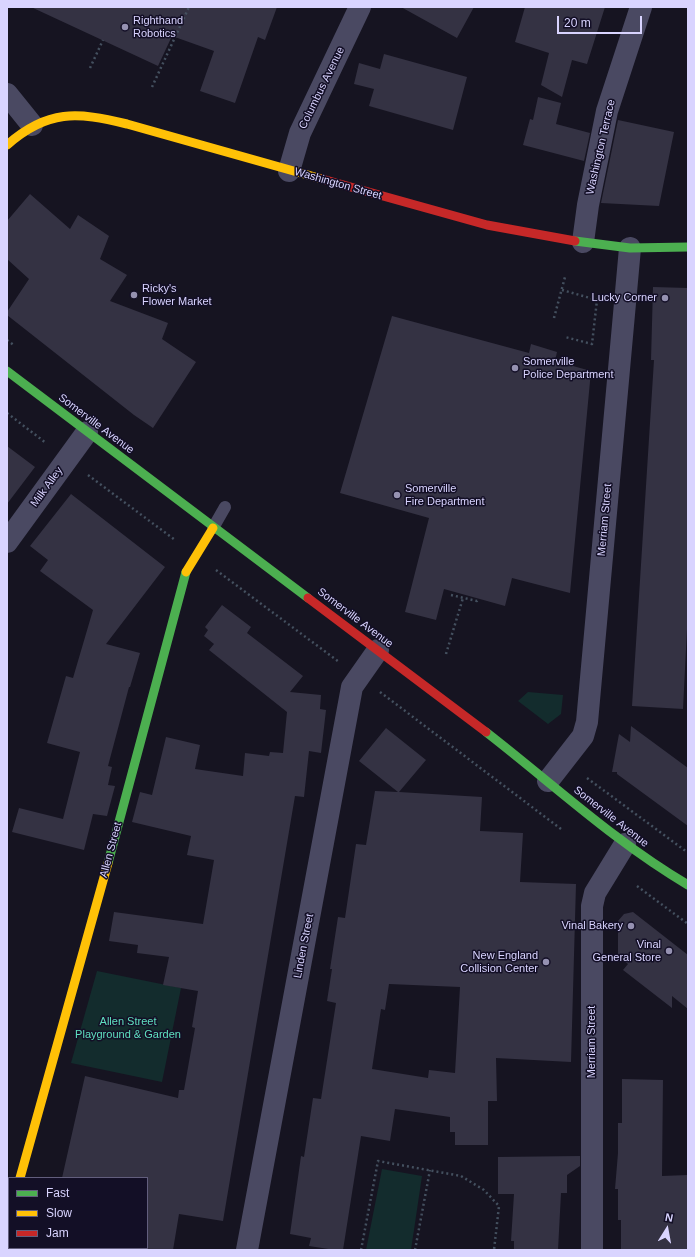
<!DOCTYPE html>
<style>
body{margin:0}
#map{position:relative;width:695px;height:1257px;overflow:hidden;background:#161421;font-family:Helvetica,sans-serif}
canvas{display:block}
.frame{position:absolute;inset:0;border:8px solid #d9d4ff;pointer-events:none}
.legend{position:absolute;left:8px;top:1177px;width:140px;height:72px;box-sizing:border-box;background:#130f26;border:1px solid #625e7d;margin:0;padding:5px 7px;list-style:none;font-size:12px;color:#d9d4ff}
.legend li{display:flex;align-items:center;gap:8px;height:20px}
.legend b{width:20px;border:1px solid #625e7d}
.north{position:absolute;left:647px;top:1209px;width:40px;height:40px;-webkit-text-stroke:3px #130f26;paint-order:stroke;rotate:11deg;font-size:11px;font-weight:700;line-height:16px;text-align:center;color:#d9d4ff}
.north::after{content:'';display:block;margin:auto;width:14px;height:18px;background:#d9d4ff;clip-path:polygon(50% 0,100% 100%,50% 72%,0 100%)}
.scale{position:absolute;left:557px;top:16px;width:85px;height:18px;box-sizing:border-box;border:2px solid #d9d4ff;border-top:0;padding-left:5px;font-size:12px;line-height:14px;white-space:nowrap;color:#d9d4ff;-webkit-text-stroke:3px #130f26;paint-order:stroke}
</style>
<div id="map">
<canvas width="695" height="1257"></canvas>
<div class="frame"></div>
<ul class="legend">
<li><b style="height:5px;background:#4caf50"></b>Fast</li>
<li><b style="height:5px;background:#ffc107"></b>Slow</li>
<li><b style="height:5px;background:#c62828"></b>Jam</li>
</ul>
<div class="north">N</div>
<div class="scale">20 m</div>
</div>
<script>
const ctx = document.querySelector('canvas').getContext('2d');
ctx.lineJoin = 'round';
function paint(path, color) {
  ctx.fillStyle = color;
  ctx.fill(path, 'evenodd');
}
function strokePath(path, color, width, dash) {
  ctx.strokeStyle = color;
  ctx.lineWidth = width;
  ctx.lineCap = dash ? 'butt' : 'round';
  ctx.setLineDash(dash || []);
  ctx.stroke(path);
}
function drawText(font, color, halo, rows, align = 'center') {
  ctx.font = font + ' Helvetica,sans-serif';
  ctx.lineWidth = 3;
  ctx.setLineDash([]);
  ctx.textBaseline = 'middle';
  ctx.strokeStyle = halo;
  ctx.fillStyle = color;
  for (const [text, x, y, turn = 0] of rows) {
    ctx.save();
    ctx.translate(x, y);
    ctx.rotate((+turn || 0) * Math.PI / 180);
    ctx.textAlign = isNaN(turn) ? turn : align;
    if (halo) ctx.strokeText(text, 0, 0);
    ctx.fillText(text, 0, 0);
    ctx.restore();
  }
}
const green = new Path2D(`
 M 528,692 L 563,695 L 561,714 L 548,724 L 518,701 Z
 M 97,971 L 181,988 L 162,1082 L 71,1063 Z
 M 382,1169 L 422,1176 L 411,1250 L 366,1250 Z`);
const building = new Path2D(`
 M 31,7 L 277,7 L 265,40 L 258,37 L 235,103 L 200,91 L 214,51 L 172,36 L 158,66 Z
 M 401,7 L 474,7 L 457,38 Z
 M 525,7 L 605,7 L 587,64 L 572,60 L 562,97 L 541,85 L 549,53 L 515,42 Z
 M 384,54 L 467,77 L 453,130 L 369,106 L 374,89 L 354,84 L 359,63 L 380,69 Z
 M 538,97 L 561,103 L 556,124 L 590,133 L 584,161 L 523,145 L 530,119 L 533,120 Z
 M 618,120 L 674,132 L 659,206 L 601,203 Z
 M 30,194 L 70,229 L 78,215 L 109,236 L 100,259 L 127,275 L 110,301 L 168,323 L 162,339 L 196,362 L 153,428 L 134,415 L 7,315 L 7,312 L 29,279 L 7,259 L 7,221 Z
 M 653,287 L 688,288 L 688,609 L 683,709 L 632,706 L 654,360 L 651,360 Z
 M 392,316 L 529,353 L 531,344 L 557,352 L 555,361 L 591,371 L 570,593 L 512,578 L 505,606 L 444,589 L 436,620 L 405,612 L 429,518 L 340,493 Z
 M 7,446 L 35,467 L 7,504 Z
 M 71,494 L 165,567 L 106,644 L 140,653 L 130,687 L 129,687 L 108,766 L 112,767 L 108,785 L 115,786 L 107,816 L 93,814 L 84,850 L 12,832 L 19,808 L 63,819 L 80,752 L 47,743 L 66,676 L 73,678 L 93,610 L 40,571 L 48,560 L 30,546 Z
 M 222,605 L 251,627 L 247,633 L 303,676 L 290,692 L 321,695 L 320,709 L 326,710 L 321,753 L 309,751 L 304,797 L 295,796 L 223,1221 L 179,1214 L 173,1250 L 147,1250 L 147,1178 L 62,1178 L 85,1076 L 178,1098 L 179,1090 L 184,1090 L 195,1028 L 192,1027 L 198,991 L 163,985 L 169,957 L 137,953 L 138,945 L 109,941 L 114,912 L 203,924 L 214,860 L 187,855 L 191,836 L 132,822 L 140,792 L 152,795 L 166,737 L 200,745 L 195,769 L 243,776 L 245,753 L 269,756 L 270,752 L 283,753 L 287,712 L 209,650 L 214,644 L 204,636 L 208,630 L 205,627 Z
 M 631,726 L 688,768 L 688,826 L 617,774 L 617,772 L 612,772 L 619,734 L 630,742 Z
 M 386,728 L 426,760 L 399,792 L 482,797 L 480,831 L 523,833 L 520,882 L 576,884 L 571,1062 L 496,1058 L 497,1101 L 488,1101 L 488,1145 L 455,1145 L 455,1132 L 450,1132 L 450,1117 L 395,1109 L 390,1141 L 361,1136 L 343,1250 L 335,1250 L 309,1246 L 311,1238 L 290,1234 L 301,1156 L 304,1157 L 313,1098 L 321,1099 L 336,1003 L 327,1001 L 332,969 L 330,969 L 338,917 L 345,918 L 356,844 L 366,845 L 375,791 L 398,792 L 359,761 ZM 389,984 L 460,987 L 455,1073 L 429,1070 L 428,1078 L 372,1069 L 381,1009 L 385,1010 Z
 M 633,912 L 688,955 L 688,1009 L 672,996 L 672,1008 L 623,970 L 628,964 L 618,956 L 618,921 L 624,914 Z
 M 622,1079 L 663,1080 L 662,1176 L 688,1175 L 688,1250 L 621,1250 L 621,1220 L 618,1220 L 618,1189 L 615,1189 L 618,1153 L 618,1123 L 622,1123 Z
 M 580,1156 L 580,1166 L 567,1175 L 567,1193 L 561,1193 L 558,1250 L 514,1250 L 514,1241 L 511,1241 L 514,1194 L 498,1194 L 498,1157 Z`);
const path = new Path2D(`
 M 90,68 L 103,40
 M 152,87 L 189,7
 M 562,290 L 597,300 L 592,344 L 565,337
 M 554,318 L 565,277
 M 7,340 L 15,346
 M 7,413 L 46,443
 M 88,475 L 175,540
 M 216,570 L 339,662
 M 451,595 L 477,601 L 478,599
 M 446,654 L 463,598
 M 380,692 L 561,829
 M 587,778 L 687,852
 M 637,886 L 688,924
 M 361,1250 L 378,1161 L 461,1176 L 484,1190 L 499,1206 L 494,1250
 M 415,1250 L 430,1170`);
const lane = new Path2D(`
 M 213,528 L 225,507`);
const street = new Path2D(`
 M 7,94 L 32,125
 M 289,171 L 300,133 L 360,7
 M 583,242 L 588,205 L 607,111 L 641,7
 M 7,542 L 87,432
 M 548,781 L 583,736 L 587,722 L 630,248
 M 7,1226 L 9,1218
 M 247,1250 L 352,687 L 378,650
 M 592,1250 L 592,906 L 595,893 L 625,844`);
const fast = new Path2D(`
 M 575,241 L 630,248 L 688,247
 M 7,371 L 308,598
 M 486,732 C 553,784 615,842 688,885
 M 108,863 L 186,572`);
const slow = new Path2D(`
 M 7,145 C 48,109 77,112 127,124 L 322,179
 M 186,572 L 213,528
 M 20,1178 L 108,863`);
const jam = new Path2D(`
 M 322,179 L 487,225 L 575,241
 M 308,598 L 486,732`);
const markers = [
 [125,27,4,"#9591b1"],
 [134,295,4,"#9591b1"],
 [665,298,4,"#9591b1"],
 [515,368,4,"#9591b1"],
 [397,495,4,"#9591b1"],
 [631,926,4,"#9591b1"],
 [669,951,4,"#9591b1"],
 [546,962,4,"#9591b1"]
];
const poiNames = [
 ["Righthand",133,21],
 ["Robotics",133,34],
 ["Ricky's",142,289],
 ["Flower Market",142,302],
 ["Lucky Corner",657,298,"right"],
 ["Somerville",523,362],
 ["Police Department",523,375],
 ["Somerville",405,489],
 ["Fire Department",405,502],
 ["Vinal Bakery",623,926,"right"],
 ["Vinal",661,945,"right"],
 ["General Store",661,958,"right"],
 ["New England",538,956,"right"],
 ["Collision Center",538,969,"right"]
];
const streetNames = [
 ["Columbus Avenue",322,88,-64],
 ["Washington Terrace",601,147,-77],
 ["Washington Street",338,184,16],
 ["Somerville Avenue",96,424,37],
 ["Milk Alley",47,487,-54],
 ["Merriam Street",605,520,-85],
 ["Somerville Avenue",355,618,37],
 ["Somerville Avenue",611,817,38],
 ["Allen Street",111,850,-75],
 ["Linden Street",304,946,-79],
 ["Merriam Street",592,1042,-90]
];
const parkNames = [
 ["Allen Street",128,1022],
 ["Playground & Garden",128,1035]
];
paint(green, '#132c2d');
paint(building, '#343243');
strokePath(path, '#44505f', 2.5, [2, 3]);
strokePath(lane, '#4a4962', 12);
strokePath(street, '#4a4962', 22);
strokePath(fast, '#4caf50', 9);
strokePath(slow, '#ffc107', 9);
strokePath(jam, '#c62828', 9);
for (const [x, y, r, color] of markers) {
  const dot = new Path2D();
  dot.arc(x, y, r, 0, 2 * Math.PI);
  ctx.fillStyle = color;
  ctx.fill(dot);
  strokePath(dot, '#130f26', 1.5);
}
drawText('11px', '#d9d4ff', '#130f26', poiNames, 'left');
drawText('11px', '#d9d4ff', '#130f26', streetNames);
drawText('11px', '#5fe0c0', '#130f26', parkNames);
</script>
